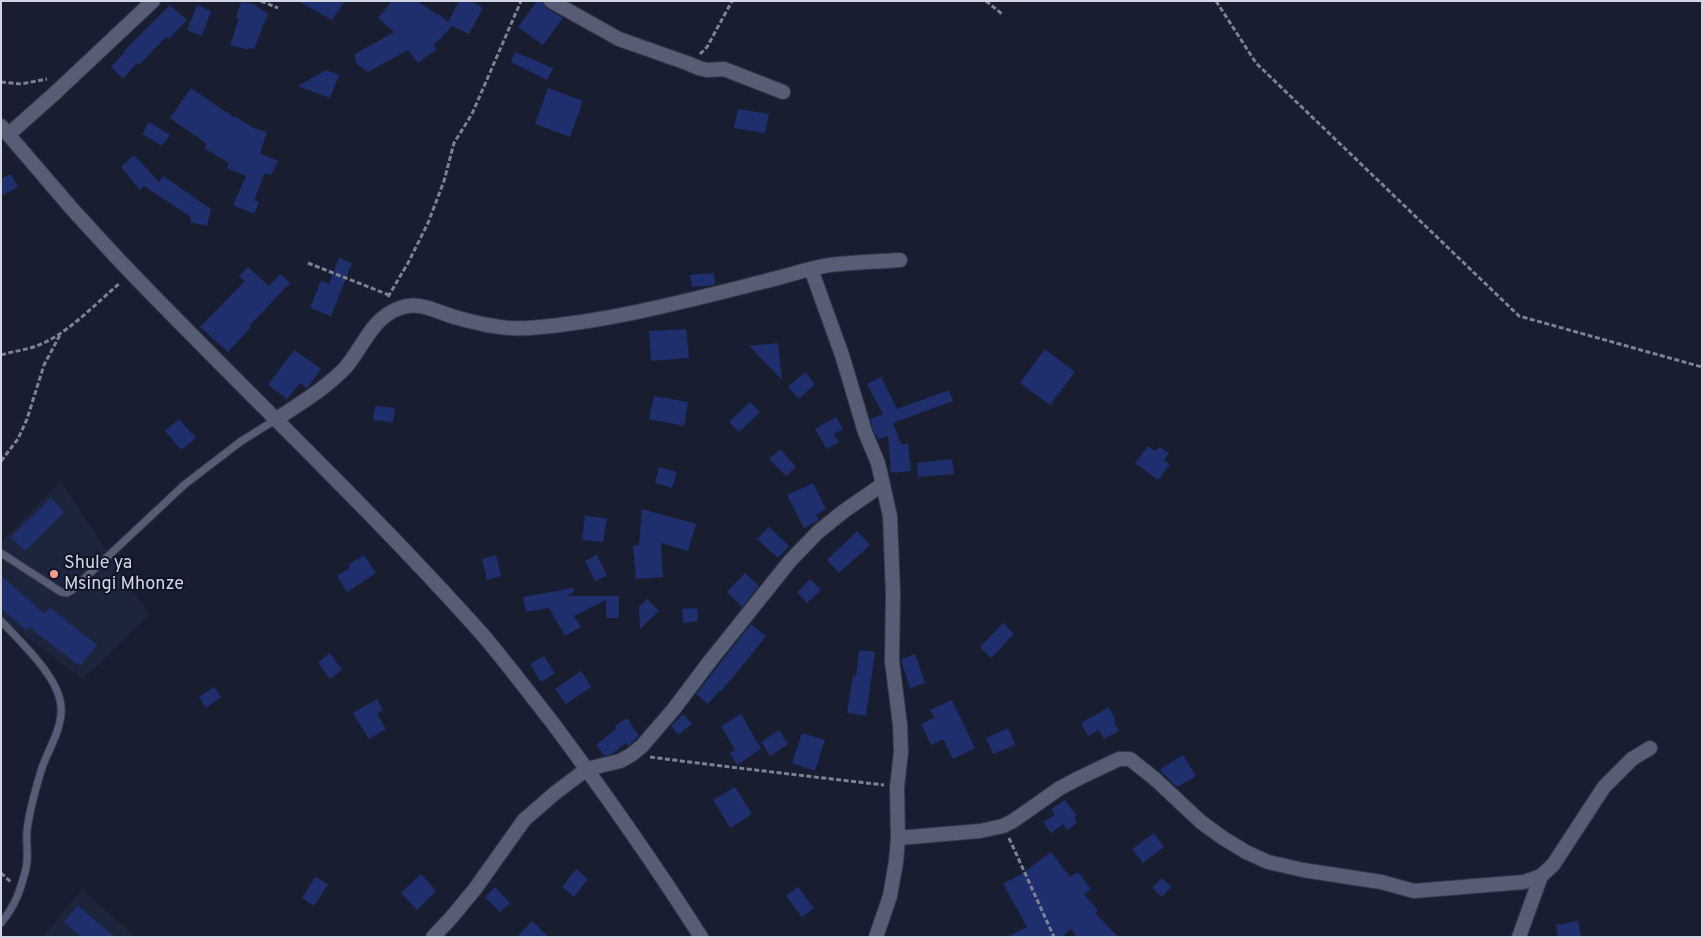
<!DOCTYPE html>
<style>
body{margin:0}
#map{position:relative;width:1703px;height:938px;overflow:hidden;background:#181e30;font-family:Overpass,sans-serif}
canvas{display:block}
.frame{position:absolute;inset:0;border:2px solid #d2d6e3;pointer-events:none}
</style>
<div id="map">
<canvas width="1703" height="938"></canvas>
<div class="frame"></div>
</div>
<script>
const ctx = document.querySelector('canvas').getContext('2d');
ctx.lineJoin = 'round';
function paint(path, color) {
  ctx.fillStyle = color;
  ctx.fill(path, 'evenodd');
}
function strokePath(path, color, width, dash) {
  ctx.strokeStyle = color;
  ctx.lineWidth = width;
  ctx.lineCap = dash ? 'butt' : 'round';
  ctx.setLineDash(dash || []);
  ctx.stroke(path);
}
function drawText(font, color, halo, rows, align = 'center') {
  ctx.font = font + ' Overpass,sans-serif';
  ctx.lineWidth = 4;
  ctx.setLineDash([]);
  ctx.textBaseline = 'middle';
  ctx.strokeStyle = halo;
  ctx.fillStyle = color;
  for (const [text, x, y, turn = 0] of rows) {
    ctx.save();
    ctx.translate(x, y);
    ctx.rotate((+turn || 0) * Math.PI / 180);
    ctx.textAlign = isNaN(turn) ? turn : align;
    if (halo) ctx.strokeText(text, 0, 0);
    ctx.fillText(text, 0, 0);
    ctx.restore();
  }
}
const built = new Path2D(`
 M 61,482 L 149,615 L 83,679 L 1,618 L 1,542 Z
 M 82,890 L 137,937 L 42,937 Z`);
const building = new Path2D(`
 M 298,1 L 345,1 L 332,20 Z
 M 392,1 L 417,1 L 438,15 L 439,14 L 448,22 L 459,1 L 471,1 L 483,8 L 469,34 L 452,26 L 434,45 L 437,49 L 418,63 L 408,50 L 368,72 L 357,64 L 355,60 L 355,54 L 394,32 L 378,18 Z
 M 537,1 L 542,1 L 546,8 L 563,18 L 543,45 L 518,27 Z
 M 241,2 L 253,4 L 268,14 L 254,49 L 248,48 L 248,50 L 230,45 L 239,19 L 236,18 Z
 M 170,5 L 187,20 L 169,39 L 166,37 L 139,65 L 137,63 L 123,79 L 111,67 L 125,52 L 124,51 Z
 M 197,5 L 211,11 L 202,36 L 187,30 Z
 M 515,52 L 553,68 L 547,80 L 511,62 Z
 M 326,70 L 339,75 L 330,98 L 298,86 Z
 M 191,88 L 235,118 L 236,117 L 254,128 L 267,132 L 260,153 L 278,161 L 271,175 L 265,173 L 254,200 L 259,202 L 254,214 L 233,205 L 246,176 L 227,168 L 229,163 L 204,148 L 207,144 L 170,118 Z
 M 548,88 L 583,101 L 570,137 L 535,124 Z
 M 738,109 L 769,114 L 765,133 L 734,128 Z
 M 149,122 L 170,135 L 162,146 L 142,134 Z
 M 134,155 L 159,182 L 163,176 L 211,209 L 207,226 L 190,222 L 191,217 L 144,186 L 140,190 L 121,167 Z
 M 11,174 L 18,187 L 1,196 L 1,179 Z
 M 339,258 L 352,263 L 331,316 L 310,308 L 321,280 L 329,284 Z
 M 248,267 L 269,286 L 280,274 L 290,283 L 249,326 L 251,327 L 228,352 L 200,327 L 245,281 L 239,276 Z
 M 714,273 L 715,285 L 692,287 L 690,275 Z
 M 686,329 L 689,358 L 651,361 L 649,331 Z
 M 778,343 L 782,380 L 749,346 Z
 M 1045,349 L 1075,372 L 1050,405 L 1020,383 Z
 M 294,350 L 321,369 L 307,388 L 300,383 L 287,399 L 268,385 Z
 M 805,372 L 815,384 L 799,399 L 788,387 Z
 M 881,377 L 897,409 L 949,390 L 953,401 L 893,423 L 901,444 L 908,444 L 911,471 L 891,473 L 888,436 L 878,439 L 873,429 L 870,419 L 883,414 L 867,384 Z
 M 654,396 L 688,402 L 684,426 L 649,419 Z
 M 750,402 L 760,412 L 739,432 L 729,422 Z
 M 375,406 L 395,408 L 393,422 L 373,420 Z
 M 836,417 L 843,429 L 834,434 L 839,442 L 827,449 L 815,429 Z
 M 179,419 L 196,438 L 181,450 L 165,431 Z
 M 1148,446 L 1155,451 L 1160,447 L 1169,453 L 1164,460 L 1170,464 L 1158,480 L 1135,463 Z
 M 780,449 L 796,467 L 786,476 L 769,459 Z
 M 952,459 L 954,474 L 918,477 L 917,463 Z
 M 659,467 L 677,472 L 672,488 L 655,483 Z
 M 813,483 L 826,509 L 816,515 L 819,520 L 804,528 L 787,495 Z
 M 51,498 L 64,512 L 25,551 L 11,537 Z
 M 642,509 L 696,524 L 688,551 L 661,543 L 663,577 L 636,579 L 633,546 L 639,545 Z
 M 585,516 L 607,518 L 603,542 L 582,540 Z
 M 769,527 L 789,546 L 778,558 L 757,539 Z
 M 857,531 L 870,545 L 839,573 L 827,560 Z
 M 364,555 L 376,573 L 347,592 L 337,576 L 350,568 L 348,565 Z
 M 496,555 L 501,576 L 487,580 L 482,559 Z
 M 597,555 L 607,576 L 595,581 L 585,561 Z
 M 745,573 L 759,586 L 742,607 L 727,592 Z
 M 1,576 L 45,614 L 50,608 L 97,645 L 80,666 L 29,627 L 26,630 L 1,608 Z
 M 810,579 L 821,590 L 807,603 L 797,592 Z
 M 573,588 L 574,592 L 566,596 L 619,596 L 619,618 L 606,618 L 606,600 L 574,616 L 581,627 L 565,636 L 549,608 L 526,612 L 523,597 Z
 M 647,599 L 659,611 L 640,629 L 639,607 Z
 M 697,608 L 698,621 L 683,623 L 682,609 Z
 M 1003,623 L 1014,634 L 991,658 L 980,647 Z
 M 751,624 L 766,636 L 734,676 L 720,692 L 719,691 L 708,704 L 696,694 Z
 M 859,650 L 875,652 L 866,716 L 847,713 L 853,675 L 856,677 Z
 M 330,653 L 342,670 L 330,679 L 318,662 Z
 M 915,654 L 925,683 L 910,688 L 901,660 Z
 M 544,656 L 555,673 L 541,682 L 530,664 Z
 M 581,671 L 591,687 L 566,704 L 555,689 Z
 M 214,687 L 221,697 L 206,708 L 199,697 Z
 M 377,699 L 383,710 L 377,714 L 386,729 L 369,739 L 353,713 Z
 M 952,700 L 975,748 L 953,759 L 943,739 L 931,745 L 921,724 L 934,718 L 930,710 Z
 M 1109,707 L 1116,721 L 1114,722 L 1119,731 L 1104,739 L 1099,730 L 1088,736 L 1081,723 Z
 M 683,714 L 692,724 L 678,735 L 671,726 Z
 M 741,714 L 761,749 L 737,765 L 730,753 L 735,750 L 721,726 Z
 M 627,718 L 639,736 L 628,746 L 626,743 L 612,754 L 605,756 L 596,745 L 616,729 L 615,726 Z
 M 1008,728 L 1015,745 L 993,754 L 986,738 Z
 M 779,730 L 788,744 L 770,756 L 761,742 Z
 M 802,733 L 825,740 L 815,771 L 792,763 Z
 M 1183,755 L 1196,776 L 1177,787 L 1163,774 L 1160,769 Z
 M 735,787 L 752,814 L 730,828 L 713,800 Z
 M 1065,800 L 1077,816 L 1074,817 L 1077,823 L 1067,830 L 1063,824 L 1051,833 L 1043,822 L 1055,815 L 1051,809 Z
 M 1154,833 L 1164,847 L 1143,863 L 1132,849 Z
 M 1051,852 L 1070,877 L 1078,872 L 1091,889 L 1084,895 L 1098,910 L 1095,913 L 1118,937 L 1077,937 L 1071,929 L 1062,937 L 1007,937 L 1027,927 L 1003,884 L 1021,874 Z
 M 576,869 L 588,879 L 574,897 L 562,887 Z
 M 421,874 L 436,891 L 417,910 L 401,893 Z
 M 315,877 L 328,884 L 314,906 L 302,898 Z
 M 1162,878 L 1171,887 L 1162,897 L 1152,888 Z
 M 495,887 L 510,903 L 500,912 L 485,897 Z
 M 798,887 L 814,908 L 802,917 L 786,896 Z
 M 78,906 L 115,937 L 82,937 L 64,922 Z
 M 532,921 L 548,937 L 517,937 Z
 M 1578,921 L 1581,937 L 1558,937 L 1556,925 Z`);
const path = new Path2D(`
 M 261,1 L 278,8
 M 986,1 L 1002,14
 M 1216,1 L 1256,63 L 1519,316 L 1702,367
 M 700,54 L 707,47 L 732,1
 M 1,82 L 21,84 L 47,79
 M 308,263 L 389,295
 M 388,297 L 408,263 L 428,223 L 444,181 L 454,143 L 472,114 L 521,1
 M 1,355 C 14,351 27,350 39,345 C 70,332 95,304 120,283
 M 1,461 L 18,439 L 27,419 L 44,365 L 61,333
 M 650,757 C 728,767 806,776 884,785
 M 1009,838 L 1054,937
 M 1,873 L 12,883`);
const service = new Path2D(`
 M 1,553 L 61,592 L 67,593 L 72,590 L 184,485 L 240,442 L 275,420
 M 1,621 C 20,641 54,673 60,700 C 66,725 48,748 41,771 C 35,791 29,811 27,831 C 26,841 28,851 27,861 C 27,869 23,878 21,886 C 17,900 10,912 1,923`);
const minor = new Path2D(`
 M 551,1 L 619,39 L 687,63 L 699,68 L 707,70 L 724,69 L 783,92
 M 1,126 L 73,210 L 118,259 C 238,385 366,504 482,634 C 506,662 529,693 552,722 C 604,792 654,863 701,937
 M 9,134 L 54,94 L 153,1
 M 811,269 L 842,355 L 865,432 L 878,463 L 890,516 L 893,593 L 892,661 L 900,725 L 901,752 L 897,787 L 898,838 L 896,862 L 890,896 L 876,937
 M 275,420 C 299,404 325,389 345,368 C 363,348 371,318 400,308 C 420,300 438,313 458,318 C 480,324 505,330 529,328 C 607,322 686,301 762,282 C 783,277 803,270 824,266 C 849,262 875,262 900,260
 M 898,838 L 980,831 L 1003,826 L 1013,821 L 1060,788 L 1079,778 L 1119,759 L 1130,759 L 1155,779 L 1201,822 L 1223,838 L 1246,852 L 1268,862 L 1303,870 L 1381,882 L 1414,891 L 1524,882 L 1541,876 L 1553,865 L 1604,787 L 1632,759 L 1650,748
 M 433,937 L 451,918 L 475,889 L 524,820 L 555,793 L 587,769 L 620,761 L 631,755 L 642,746 L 673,710 L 710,661 L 790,561 L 818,532 L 844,511 L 883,484
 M 1519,937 L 1541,876`);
const markers = [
 [54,574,5,"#f59d8e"]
];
const poiNames = [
 ["Shule ya",64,564],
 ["Msingi Mhonze",64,585]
];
paint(built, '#1d253d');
paint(building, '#1f2e6d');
strokePath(service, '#353949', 9);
strokePath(minor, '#353949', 16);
strokePath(path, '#7d8291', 3, [5, 2.5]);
strokePath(service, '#565d74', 7);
strokePath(minor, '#565d74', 14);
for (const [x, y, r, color] of markers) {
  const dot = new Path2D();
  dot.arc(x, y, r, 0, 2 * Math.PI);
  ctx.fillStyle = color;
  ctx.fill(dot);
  strokePath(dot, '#0f1526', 2);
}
drawText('18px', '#d2d6e3', '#0f1526', poiNames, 'left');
</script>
